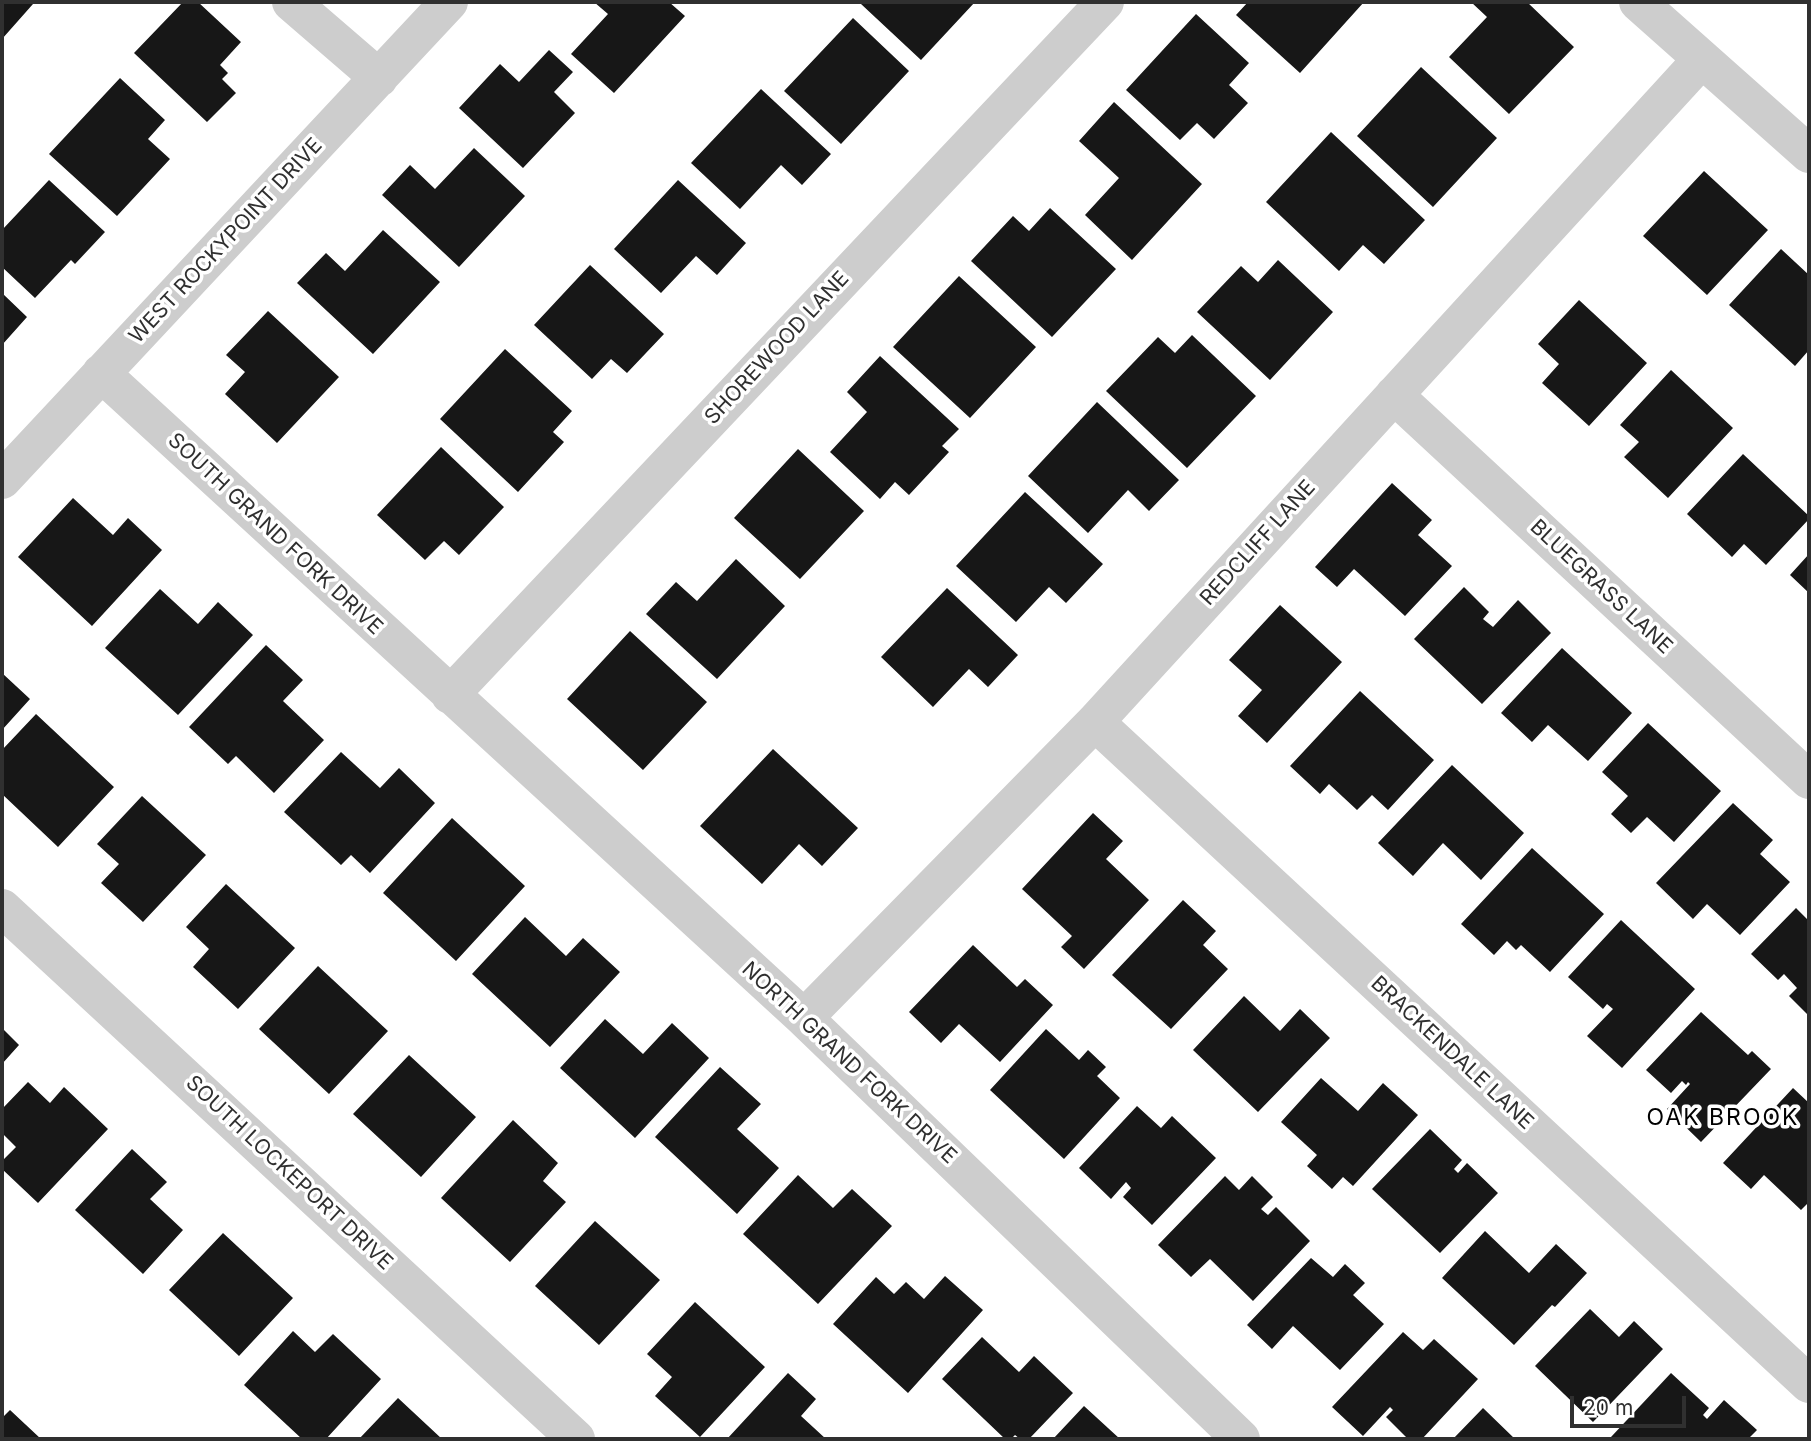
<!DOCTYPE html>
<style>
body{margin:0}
#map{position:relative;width:1811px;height:1441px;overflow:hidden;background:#fff;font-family:Inter,sans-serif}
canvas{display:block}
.frame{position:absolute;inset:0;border:4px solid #303030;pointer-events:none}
.scale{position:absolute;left:1570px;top:1396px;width:116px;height:32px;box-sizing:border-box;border:4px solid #303030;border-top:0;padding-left:9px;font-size:21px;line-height:24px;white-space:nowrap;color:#303030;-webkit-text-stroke:5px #fff;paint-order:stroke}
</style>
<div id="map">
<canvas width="1811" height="1441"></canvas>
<div class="frame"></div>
<div class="scale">20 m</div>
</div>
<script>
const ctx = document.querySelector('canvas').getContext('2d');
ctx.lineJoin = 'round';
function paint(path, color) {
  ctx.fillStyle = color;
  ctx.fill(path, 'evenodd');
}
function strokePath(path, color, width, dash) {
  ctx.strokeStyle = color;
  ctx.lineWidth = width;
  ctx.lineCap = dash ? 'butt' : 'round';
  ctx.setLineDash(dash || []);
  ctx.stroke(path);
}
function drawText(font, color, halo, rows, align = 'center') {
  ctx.font = font + ' Inter,sans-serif';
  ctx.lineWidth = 7;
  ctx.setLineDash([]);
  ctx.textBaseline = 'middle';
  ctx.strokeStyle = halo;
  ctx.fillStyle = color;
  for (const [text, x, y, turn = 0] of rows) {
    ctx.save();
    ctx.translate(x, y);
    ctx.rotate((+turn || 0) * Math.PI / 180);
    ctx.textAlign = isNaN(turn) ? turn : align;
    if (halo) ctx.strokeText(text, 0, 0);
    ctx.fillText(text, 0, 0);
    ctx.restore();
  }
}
const building = new Path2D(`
 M 2,2 L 30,2 L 33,4 L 2,39 Z
 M 183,2 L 198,2 L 241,42 L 220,65 L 228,73 L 222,79 L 236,93 L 207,122 L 134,53 Z
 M 594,2 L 669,2 L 685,16 L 614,93 L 571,54 L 608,14 Z
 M 863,2 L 975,2 L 921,60 L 861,4 Z
 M 1248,2 L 1364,2 L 1300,73 L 1236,15 Z
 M 1471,2 L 1527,2 L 1574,47 L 1509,114 L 1449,57 L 1487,17 Z
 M 1196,14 L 1249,63 L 1229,85 L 1248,103 L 1214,139 L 1197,123 L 1180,140 L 1126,90 Z
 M 853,18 L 909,71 L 841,144 L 784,91 Z
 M 549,50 L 573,72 L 554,92 L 575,113 L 523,168 L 459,108 L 500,64 L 519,82 Z
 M 1421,67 L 1497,138 L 1433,207 L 1357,136 Z
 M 120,78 L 165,120 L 148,139 L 170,159 L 117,216 L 49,154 Z
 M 761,89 L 831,154 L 802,185 L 781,165 L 740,209 L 691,163 Z
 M 1114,102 L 1202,184 L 1132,260 L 1085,215 L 1119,178 L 1079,141 Z
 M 1331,132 L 1425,220 L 1384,264 L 1363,245 L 1339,271 L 1266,202 Z
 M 474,148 L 525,196 L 459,267 L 382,195 L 410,165 L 435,189 Z
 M 1704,171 L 1768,230 L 1707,295 L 1643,236 Z
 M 49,180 L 105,232 L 75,264 L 71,260 L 35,298 L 2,267 L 2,230 Z
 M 678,180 L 746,243 L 717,275 L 696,256 L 661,293 L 614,249 Z
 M 1050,208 L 1116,269 L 1052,337 L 971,261 L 1013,216 L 1029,231 Z
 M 383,230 L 440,282 L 373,354 L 297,283 L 326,253 L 345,271 Z
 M 1781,249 L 1809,275 L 1809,350 L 1795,366 L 1729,305 Z
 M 1278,260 L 1333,312 L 1270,380 L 1197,312 L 1241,266 L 1258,282 Z
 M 590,265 L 664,334 L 627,373 L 611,359 L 592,379 L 534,325 Z
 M 959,276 L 1036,347 L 970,418 L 893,347 Z
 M 2,293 L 27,317 L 2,345 Z
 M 1579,300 L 1647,363 L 1589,426 L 1542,383 L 1559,364 L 1538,344 Z
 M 268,311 L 339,377 L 277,443 L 225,394 L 245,372 L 226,355 Z
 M 1192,335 L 1256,396 L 1187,468 L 1106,391 L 1158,337 L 1175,353 Z
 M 505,349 L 572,411 L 553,432 L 564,442 L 518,492 L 440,419 Z
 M 880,356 L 959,429 L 942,446 L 949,452 L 909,495 L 895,482 L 880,499 L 830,452 L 867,412 L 847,392 Z
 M 1671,370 L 1733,428 L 1668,498 L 1624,457 L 1639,442 L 1620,425 Z
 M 1097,402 L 1179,480 L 1149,511 L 1128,490 L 1088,533 L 1028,476 Z
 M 441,447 L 504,507 L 459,555 L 444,541 L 425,560 L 377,515 Z
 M 798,449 L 864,511 L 800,579 L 734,518 Z
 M 1743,454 L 1809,516 L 1809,519 L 1766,565 L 1744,544 L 1732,557 L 1687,514 Z
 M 1392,483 L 1432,520 L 1418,535 L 1452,566 L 1405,616 L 1354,569 L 1337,587 L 1315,567 Z
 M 1025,492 L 1103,564 L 1066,603 L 1049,587 L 1016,622 L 956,566 Z
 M 73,498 L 113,535 L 128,518 L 162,550 L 92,626 L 18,557 Z
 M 1809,554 L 1809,593 L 1790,575 Z
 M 736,559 L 785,606 L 717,679 L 646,614 L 676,582 L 697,601 Z
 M 1464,587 L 1489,612 L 1483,619 L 1493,627 L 1518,600 L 1551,633 L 1482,704 L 1414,639 Z
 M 947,588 L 1018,655 L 988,687 L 969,669 L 933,707 L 881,657 Z
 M 160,589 L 198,624 L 218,602 L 253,635 L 178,715 L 105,648 Z
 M 1280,605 L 1342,662 L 1267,743 L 1238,716 L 1262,690 L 1229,660 Z
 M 630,631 L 707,702 L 643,770 L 567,699 Z
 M 266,645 L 303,680 L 283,701 L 324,740 L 274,793 L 236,756 L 228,764 L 189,727 Z
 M 1562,648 L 1632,713 L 1588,761 L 1548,725 L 1532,742 L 1501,713 Z
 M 2,673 L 30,699 L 2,730 Z
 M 1360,691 L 1434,760 L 1388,810 L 1372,795 L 1357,810 L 1329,784 L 1320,794 L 1290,766 Z
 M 36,714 L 114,787 L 58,847 L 2,794 L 2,750 Z
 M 1648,723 L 1721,791 L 1674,842 L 1647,817 L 1631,833 L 1611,814 L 1628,796 L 1602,772 Z
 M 773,749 L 858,828 L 822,866 L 799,844 L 762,884 L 700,826 Z
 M 341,752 L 380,788 L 399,768 L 435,803 L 370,873 L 351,855 L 341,865 L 284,812 Z
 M 1452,765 L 1524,833 L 1481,880 L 1443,843 L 1413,876 L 1378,843 Z
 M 142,796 L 206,855 L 143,922 L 101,883 L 119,864 L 97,844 Z
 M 1733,803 L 1773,840 L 1760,854 L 1790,882 L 1740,935 L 1707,904 L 1693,919 L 1656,883 Z
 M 1093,813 L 1123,841 L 1106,859 L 1149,900 L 1084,969 L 1061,947 L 1072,936 L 1022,889 Z
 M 452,818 L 525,886 L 456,961 L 383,893 Z
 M 1532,848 L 1604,914 L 1550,972 L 1521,945 L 1516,950 L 1507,941 L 1494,955 L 1461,924 Z
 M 226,884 L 295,948 L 238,1009 L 193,967 L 209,949 L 186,927 Z
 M 1183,900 L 1216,931 L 1203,945 L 1228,969 L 1171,1029 L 1112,975 Z
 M 1796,908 L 1809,921 L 1809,1016 L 1789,996 L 1797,988 L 1784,974 L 1778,980 L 1751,954 Z
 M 525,917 L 566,956 L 583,938 L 620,972 L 550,1047 L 472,974 Z
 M 1621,920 L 1695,989 L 1622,1068 L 1587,1036 L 1613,1009 L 1607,1004 L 1603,1009 L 1568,977 Z
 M 973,945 L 1017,987 L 1025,979 L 1053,1005 L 1000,1062 L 959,1024 L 941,1043 L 909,1012 Z
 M 318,966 L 388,1031 L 329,1094 L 259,1029 Z
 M 1244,996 L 1280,1031 L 1300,1009 L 1330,1038 L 1258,1112 L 1193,1050 Z
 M 1701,1012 L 1748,1055 L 1752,1051 L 1771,1069 L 1701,1142 L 1667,1109 L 1690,1084 L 1688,1082 L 1686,1085 L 1682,1081 L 1671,1093 L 1646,1070 Z
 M 605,1019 L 643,1054 L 672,1023 L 709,1058 L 635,1138 L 560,1068 Z
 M 2,1028 L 19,1045 L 2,1064 Z
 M 1046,1029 L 1079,1060 L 1088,1050 L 1106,1067 L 1097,1076 L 1120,1098 L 1064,1159 L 990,1090 Z
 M 409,1055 L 476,1117 L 421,1177 L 353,1114 Z
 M 720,1067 L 761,1104 L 737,1129 L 779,1168 L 737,1214 L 655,1137 Z
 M 1321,1078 L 1358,1111 L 1383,1083 L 1418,1115 L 1353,1186 L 1343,1177 L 1332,1189 L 1307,1166 L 1317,1155 L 1281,1122 Z
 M 28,1082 L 50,1103 L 64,1087 L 108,1129 L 38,1203 L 2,1169 L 2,1161 L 16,1147 L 2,1133 L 2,1109 Z
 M 1793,1088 L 1809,1103 L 1809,1202 L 1801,1210 L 1764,1175 L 1751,1189 L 1723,1163 Z
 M 1137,1106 L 1161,1128 L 1172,1116 L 1216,1158 L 1152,1225 L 1123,1197 L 1131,1188 L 1126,1182 L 1111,1199 L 1079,1168 Z
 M 513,1120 L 558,1163 L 543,1181 L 566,1202 L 510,1262 L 441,1198 Z
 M 1430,1129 L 1462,1160 L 1454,1169 L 1458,1173 L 1467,1163 L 1498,1193 L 1440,1253 L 1372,1189 Z
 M 132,1149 L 167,1182 L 150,1199 L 183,1230 L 143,1274 L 75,1210 Z
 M 798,1175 L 833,1208 L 852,1189 L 892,1226 L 818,1304 L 743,1234 Z
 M 1225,1176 L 1239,1190 L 1252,1176 L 1273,1197 L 1261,1209 L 1268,1215 L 1276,1207 L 1310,1241 L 1253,1301 L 1210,1259 L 1191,1277 L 1158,1245 Z
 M 595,1221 L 660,1280 L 599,1345 L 535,1286 Z
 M 1485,1231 L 1529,1273 L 1556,1244 L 1587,1273 L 1555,1307 L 1552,1305 L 1514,1345 L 1442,1278 Z
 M 223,1233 L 293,1298 L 239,1356 L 169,1290 Z
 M 1311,1258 L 1333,1277 L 1345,1264 L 1365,1283 L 1353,1295 L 1384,1324 L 1340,1370 L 1293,1326 L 1272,1349 L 1247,1325 Z
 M 945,1276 L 983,1310 L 908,1393 L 833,1324 L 876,1277 L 894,1294 L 906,1282 L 924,1299 Z
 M 695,1302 L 765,1367 L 700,1437 L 655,1396 L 672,1377 L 647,1354 Z
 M 1590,1309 L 1619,1337 L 1634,1321 L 1663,1349 L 1593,1422 L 1535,1366 Z
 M 293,1331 L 315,1352 L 333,1334 L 381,1379 L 326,1439 L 302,1439 L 244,1385 Z
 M 1403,1332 L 1423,1350 L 1434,1339 L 1478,1379 L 1422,1439 L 1408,1439 L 1386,1417 L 1393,1410 L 1390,1407 L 1363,1436 L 1332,1407 Z
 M 982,1337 L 1019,1372 L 1034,1356 L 1073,1393 L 1029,1439 L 1020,1439 L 1015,1435 L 1011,1439 L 1005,1439 L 942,1379 Z
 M 788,1373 L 816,1399 L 801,1416 L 826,1439 L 727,1439 Z
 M 1671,1373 L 1709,1408 L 1703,1415 L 1707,1419 L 1724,1400 L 1757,1430 L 1748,1439 L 1614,1439 L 1611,1437 Z
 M 398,1398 L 442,1439 L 359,1439 Z
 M 1084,1406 L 1120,1439 L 1053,1439 Z
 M 1483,1408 L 1515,1439 L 1453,1439 Z
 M 10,1410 L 41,1439 L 2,1439 L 2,1418 Z`);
const minor = new Path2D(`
 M 291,2 L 379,78
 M 1638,2 L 1809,154
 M 101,373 L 804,1018 L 1241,1439
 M 1394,395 L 1809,780
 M 2,480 L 449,2
 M 450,695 L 1105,2
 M 1095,722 L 1809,1384
 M 2,908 L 576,1439
 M 804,1018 L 1095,722 L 1702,59`);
const streetNames = [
 ["WEST ROCKYPOINT DRIVE",226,241,-47],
 ["SHOREWOOD LANE",777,348,-47],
 ["SOUTH GRAND FORK DRIVE",275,534,43],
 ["REDCLIFF LANE",1258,543,-48],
 ["BLUEGRASS LANE",1601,587,43],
 ["BRACKENDALE LANE",1452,1053,43],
 ["NORTH GRAND FORK DRIVE",849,1063,43],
 ["SOUTH LOCKEPORT DRIVE",289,1173,43]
];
const neighbourhoodNames = [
 ["OAK BROOK",1723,1118]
];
paint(building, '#171717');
strokePath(minor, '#cdcdcd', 38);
drawText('21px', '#303030', '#fff', streetNames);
ctx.letterSpacing = '2px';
drawText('23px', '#000', '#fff', neighbourhoodNames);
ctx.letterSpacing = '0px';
</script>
